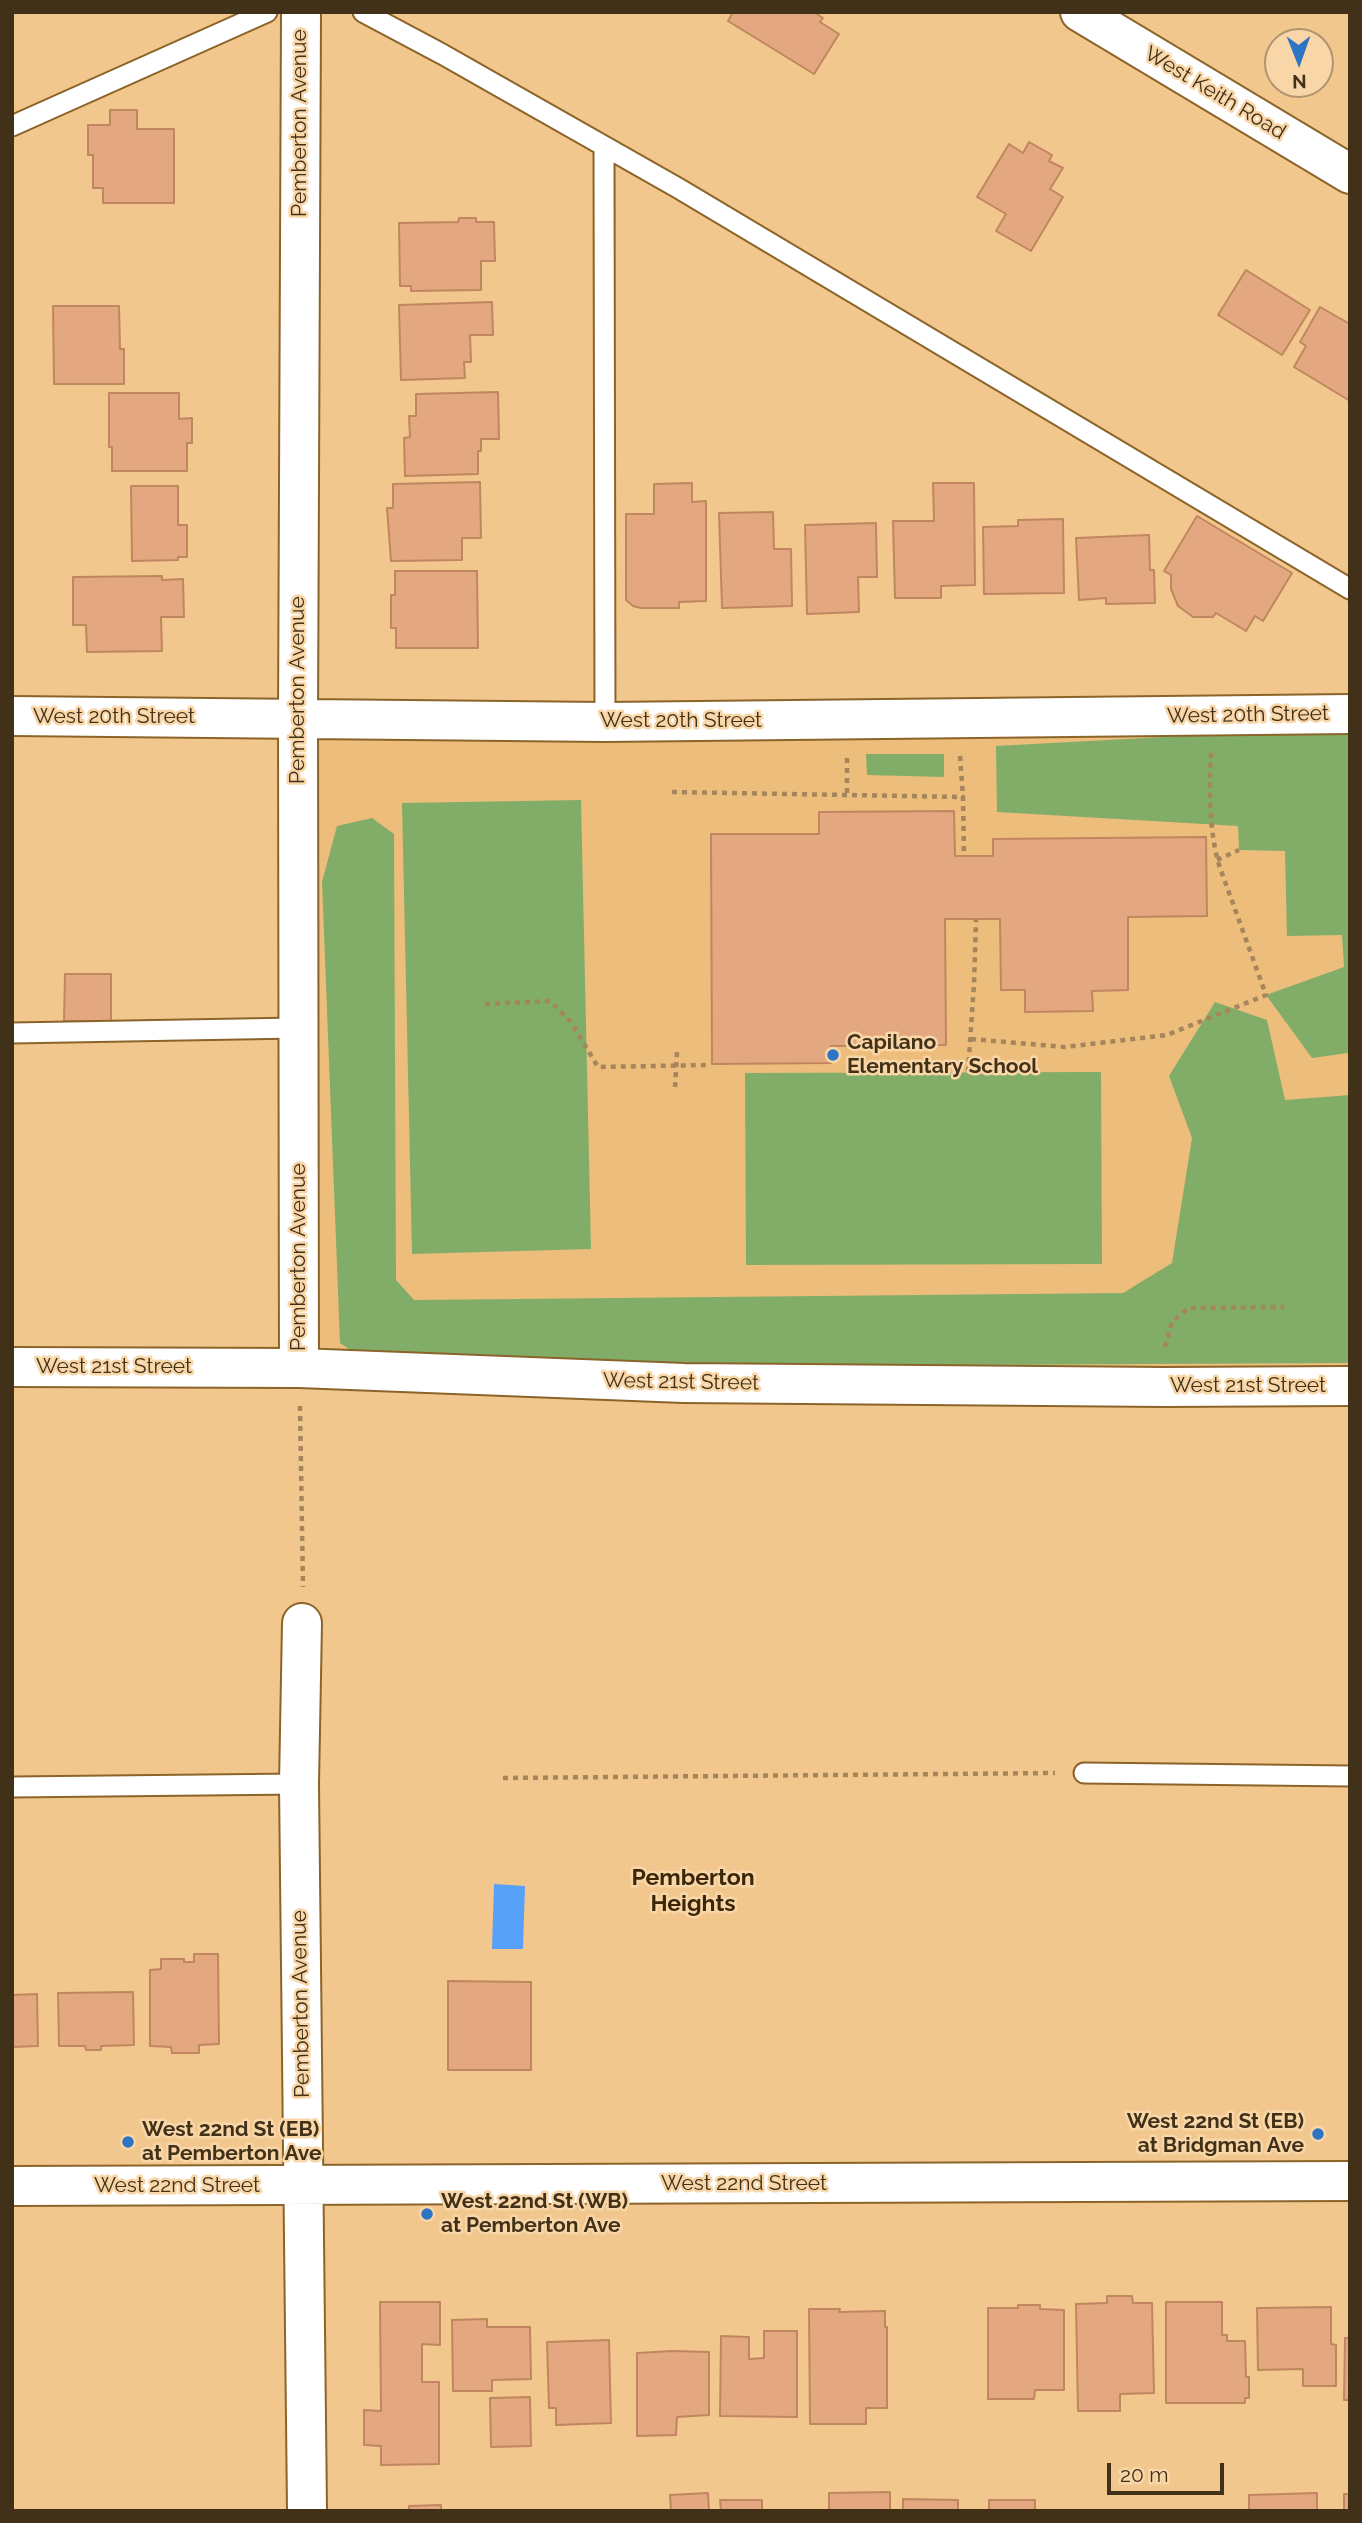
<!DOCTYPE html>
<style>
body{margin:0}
#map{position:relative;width:1362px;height:2523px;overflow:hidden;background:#f2c78d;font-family:Raleway,sans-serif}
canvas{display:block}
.frame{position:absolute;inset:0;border:14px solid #423119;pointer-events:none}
.north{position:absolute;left:1264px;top:28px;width:70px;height:70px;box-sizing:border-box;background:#f9d6a8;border:2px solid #b0946f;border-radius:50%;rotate:179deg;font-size:19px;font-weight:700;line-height:28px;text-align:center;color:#423119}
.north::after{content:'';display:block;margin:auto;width:24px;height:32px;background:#2d74c4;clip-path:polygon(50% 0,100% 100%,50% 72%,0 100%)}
.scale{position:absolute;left:1107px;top:2463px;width:117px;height:32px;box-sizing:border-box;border:4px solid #423119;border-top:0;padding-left:9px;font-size:21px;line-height:24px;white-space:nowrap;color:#423119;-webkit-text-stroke:5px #f9d6a8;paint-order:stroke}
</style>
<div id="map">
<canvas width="1362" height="2523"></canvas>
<div class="frame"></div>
<div class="north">N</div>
<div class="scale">20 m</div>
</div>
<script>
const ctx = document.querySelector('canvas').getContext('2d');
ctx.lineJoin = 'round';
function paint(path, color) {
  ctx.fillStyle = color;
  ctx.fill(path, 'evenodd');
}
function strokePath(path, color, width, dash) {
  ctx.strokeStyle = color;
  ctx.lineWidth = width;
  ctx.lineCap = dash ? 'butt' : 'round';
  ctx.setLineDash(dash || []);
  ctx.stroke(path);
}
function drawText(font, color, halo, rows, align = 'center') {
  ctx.font = font + ' Raleway,sans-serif';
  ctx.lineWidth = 5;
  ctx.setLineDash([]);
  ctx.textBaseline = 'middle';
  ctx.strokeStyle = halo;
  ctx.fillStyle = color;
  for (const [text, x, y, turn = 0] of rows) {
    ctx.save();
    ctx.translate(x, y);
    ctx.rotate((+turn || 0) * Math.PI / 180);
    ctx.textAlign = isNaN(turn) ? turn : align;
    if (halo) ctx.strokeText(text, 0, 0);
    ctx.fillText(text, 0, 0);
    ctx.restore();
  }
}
const built = new Path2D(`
 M 1350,726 L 1350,1372 L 317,1376 L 314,739 Z`);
const green = new Path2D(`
 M 1350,727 L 1350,1087 L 1348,1053 L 1312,1058 L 1266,995 L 1344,967 L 1342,935 L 1287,936 L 1285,851 L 1239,850 L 1238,826 L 997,812 L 996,746 Z
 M 866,754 L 944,754 L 944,777 L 867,775 Z
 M 581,800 L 591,1249 L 412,1254 L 402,803 Z
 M 372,818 L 394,834 L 396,1280 L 414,1300 L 1123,1293 L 1172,1263 L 1192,1138 L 1169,1076 L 1215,1002 L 1267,1020 L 1285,1100 L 1350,1095 L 1350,1363 L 377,1368 L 340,1343 L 322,882 L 337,826 Z
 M 1101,1072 L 1102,1264 L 746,1265 L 745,1073 Z`);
const water = new Path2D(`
 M 494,1884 L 525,1886 L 523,1949 L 492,1949 Z`);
const building = new Path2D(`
 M 733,12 L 814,12 L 823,18 L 820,22 L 839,34 L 814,74 L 728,21 Z
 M 110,110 L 137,110 L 137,129 L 174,129 L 174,203 L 103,203 L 103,188 L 93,188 L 93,155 L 88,155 L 88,125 L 110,125 Z
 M 1029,142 L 1052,155 L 1049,161 L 1063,168 L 1050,189 L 1063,197 L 1031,251 L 996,231 L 1006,214 L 977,197 L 1009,144 L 1023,153 Z
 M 459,218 L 476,218 L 476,222 L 494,222 L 495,261 L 481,261 L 481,290 L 411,291 L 411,286 L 400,286 L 399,223 L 458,222 Z
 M 1246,270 L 1310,310 L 1282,355 L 1218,315 Z
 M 492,302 L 493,335 L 470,335 L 471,362 L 464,362 L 465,378 L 401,380 L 399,305 Z
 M 53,306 L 119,306 L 120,349 L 124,349 L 124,384 L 54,384 Z
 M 1320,307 L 1350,324 L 1350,401 L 1294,367 L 1306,346 L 1300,342 Z
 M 498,392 L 499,439 L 481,439 L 481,451 L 478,451 L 478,474 L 405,476 L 404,438 L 410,437 L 409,416 L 416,416 L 416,394 Z
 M 109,393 L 179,393 L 179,419 L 192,418 L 192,443 L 187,443 L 187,471 L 112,471 L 112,447 L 109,447 Z
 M 480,482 L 481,538 L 462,538 L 462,560 L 391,561 L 387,508 L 393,508 L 393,484 Z
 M 692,483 L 692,502 L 706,501 L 706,601 L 679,602 L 679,608 L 641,608 L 633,606 L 626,600 L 626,514 L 654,514 L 654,484 Z
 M 933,483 L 974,483 L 975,585 L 941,586 L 941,598 L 895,598 L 893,521 L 934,521 Z
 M 131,486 L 178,486 L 178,525 L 187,525 L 187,557 L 178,557 L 178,560 L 132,561 Z
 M 773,512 L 774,549 L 791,549 L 792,606 L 722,608 L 719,513 Z
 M 1197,516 L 1292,573 L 1263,621 L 1255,616 L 1246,631 L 1216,613 L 1213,617 L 1193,617 L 1178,606 L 1171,589 L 1171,575 L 1164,571 Z
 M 1063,519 L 1064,593 L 984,594 L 983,527 L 1018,526 L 1018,520 Z
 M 876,523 L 877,577 L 858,577 L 859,612 L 807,614 L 805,525 Z
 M 1149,535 L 1150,570 L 1154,570 L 1155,603 L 1106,604 L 1106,598 L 1079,600 L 1076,538 Z
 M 395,571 L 477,571 L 478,648 L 396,648 L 396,628 L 391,628 L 391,595 L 395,595 Z
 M 162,576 L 162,580 L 183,579 L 184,617 L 161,617 L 162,651 L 87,652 L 86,625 L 73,625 L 73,577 Z
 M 954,811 L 955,856 L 993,856 L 993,839 L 1206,837 L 1207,916 L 1128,917 L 1128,990 L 1092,991 L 1093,1011 L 1025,1012 L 1025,990 L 1001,990 L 1000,919 L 945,919 L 946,1045 L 831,1046 L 831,1063 L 712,1064 L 711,834 L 819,834 L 819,812 Z
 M 65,974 L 111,974 L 111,1021 L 64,1021 Z
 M 194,1954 L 218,1954 L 219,2044 L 199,2045 L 199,2053 L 172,2053 L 171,2047 L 150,2046 L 150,1970 L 161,1969 L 161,1959 L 184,1959 L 184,1962 L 194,1962 Z
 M 448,1981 L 531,1982 L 531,2070 L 448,2070 Z
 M 133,1992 L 134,2045 L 101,2046 L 101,2050 L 86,2050 L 85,2046 L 59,2046 L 58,1993 Z
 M 37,1994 L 38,2046 L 12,2047 L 12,1995 Z
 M 1107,2296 L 1132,2296 L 1133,2303 L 1152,2303 L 1154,2393 L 1120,2394 L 1120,2411 L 1078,2411 L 1076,2304 L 1107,2303 Z
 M 380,2302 L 440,2302 L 440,2345 L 422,2344 L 422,2382 L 439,2382 L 439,2464 L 381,2465 L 381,2446 L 364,2445 L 364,2410 L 381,2411 Z
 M 1166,2302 L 1222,2302 L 1222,2335 L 1227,2335 L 1227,2341 L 1245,2341 L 1246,2377 L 1249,2377 L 1249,2398 L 1245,2398 L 1245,2403 L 1166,2403 Z
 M 1018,2305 L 1040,2305 L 1040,2309 L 1064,2310 L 1064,2390 L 1035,2390 L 1034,2399 L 988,2399 L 988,2308 L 1018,2308 Z
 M 1331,2307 L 1331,2344 L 1336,2345 L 1336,2386 L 1303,2386 L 1303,2369 L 1258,2370 L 1257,2308 Z
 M 809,2309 L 840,2309 L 839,2312 L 885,2311 L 885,2327 L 887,2327 L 887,2408 L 866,2408 L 866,2424 L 810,2424 Z
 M 487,2319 L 487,2327 L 530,2327 L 531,2379 L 492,2380 L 492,2391 L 453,2391 L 452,2320 Z
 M 764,2331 L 797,2331 L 797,2417 L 720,2416 L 721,2336 L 749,2337 L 749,2359 L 764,2358 Z
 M 1345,2338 L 1350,2338 L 1350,2400 L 1344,2400 Z
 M 609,2340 L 611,2423 L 556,2425 L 556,2408 L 549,2408 L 547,2342 Z
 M 673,2351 L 709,2352 L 709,2415 L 677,2417 L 676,2435 L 637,2436 L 637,2353 Z
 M 530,2397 L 531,2446 L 491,2447 L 490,2398 Z
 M 890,2492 L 890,2511 L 829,2511 L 829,2493 Z
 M 708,2493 L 709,2511 L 671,2511 L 670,2495 Z
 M 1317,2493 L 1317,2511 L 1249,2511 L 1249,2495 Z
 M 1344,2494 L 1350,2494 L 1350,2511 L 1344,2511 Z
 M 903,2499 L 958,2500 L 958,2511 L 903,2511 Z
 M 720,2500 L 762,2500 L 762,2511 L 721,2511 Z
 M 989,2500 L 1035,2500 L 1035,2511 L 989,2511 Z
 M 441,2505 L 441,2511 L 409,2511 L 409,2506 Z`);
const path = new Path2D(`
 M 960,756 L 963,797
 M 847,758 L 847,796
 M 672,792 L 963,797 L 964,856
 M 1217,860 L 1239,850
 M 485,1004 L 550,1001 L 571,1022 L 598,1067 L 709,1065
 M 971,1039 L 1065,1047 L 1167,1035 L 1266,995 L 1219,865 C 1209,829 1209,790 1211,753
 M 968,1072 L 974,984 L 976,919
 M 675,1087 L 677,1052
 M 1165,1347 L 1172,1322 L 1188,1308 L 1284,1307
 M 300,1406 L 303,1587
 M 503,1778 L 1055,1773`);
const lane = new Path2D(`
 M 363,12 L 442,54 L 678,188 L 1350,589
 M 12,126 L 267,12
 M 604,146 L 605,722
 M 12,1033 L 297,1028
 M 1084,1773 L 1350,1776
 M 12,1787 L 299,1784`);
const street = new Path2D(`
 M 1080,12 L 1350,174
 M 12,716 L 605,722 L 1350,714
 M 12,1367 L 299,1368 L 684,1383 L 1164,1387 L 1350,1386
 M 299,1368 L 298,718 L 301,12
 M 302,1623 L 299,1784 L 307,2511
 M 12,2186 L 1350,2181`);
const markers = [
 [833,1055,7,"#2d74c4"],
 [1318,2134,7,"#2d74c4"],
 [128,2142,7,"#2d74c4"],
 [427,2214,7,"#2d74c4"]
];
const streetNames = [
 ["West Keith Road",1215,93,31],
 ["Pemberton Avenue",300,123,-90],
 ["Pemberton Avenue",298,690,-90],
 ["West 20th Street",1248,715,-1],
 ["West 20th Street",114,717],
 ["West 20th Street",681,721],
 ["Pemberton Avenue",299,1257,-90],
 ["West 21st Street",114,1367],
 ["West 21st Street",681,1382,1],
 ["West 21st Street",1248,1386],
 ["Pemberton Avenue",301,2004,-91],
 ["West 22nd Street",744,2184],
 ["West 22nd Street",177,2186]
];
const poiNames = [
 ["Capilano",847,1043],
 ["Elementary School",847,1067],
 ["West 22nd St (EB)",1304,2122,"right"],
 ["at Bridgman Ave",1304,2146,"right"],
 ["West 22nd St (EB)",142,2130],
 ["at Pemberton Ave",142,2154],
 ["West 22nd St (WB)",441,2202],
 ["at Pemberton Ave",441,2226]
];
const neighbourhoodNames = [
 ["Pemberton",693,1878],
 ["Heights",693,1904]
];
paint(built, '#edbd7c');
paint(green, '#82ad68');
paint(water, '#58a1f8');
paint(building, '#e4a880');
strokePath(building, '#c0865f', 2);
strokePath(lane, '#8b642a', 23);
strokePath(street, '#8b642a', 42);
strokePath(path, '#a5865b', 4.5, [5, 5]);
strokePath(lane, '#fff', 19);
strokePath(street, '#fff', 38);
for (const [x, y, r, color] of markers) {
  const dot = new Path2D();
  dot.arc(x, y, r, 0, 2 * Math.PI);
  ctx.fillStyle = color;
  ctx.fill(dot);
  strokePath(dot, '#f9d6a8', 2.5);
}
drawText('21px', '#423119', '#f9d6a8', streetNames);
drawText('bold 21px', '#423119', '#f9d6a8', poiNames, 'left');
drawText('bold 23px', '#3b2708', '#f9d6a8', neighbourhoodNames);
</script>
